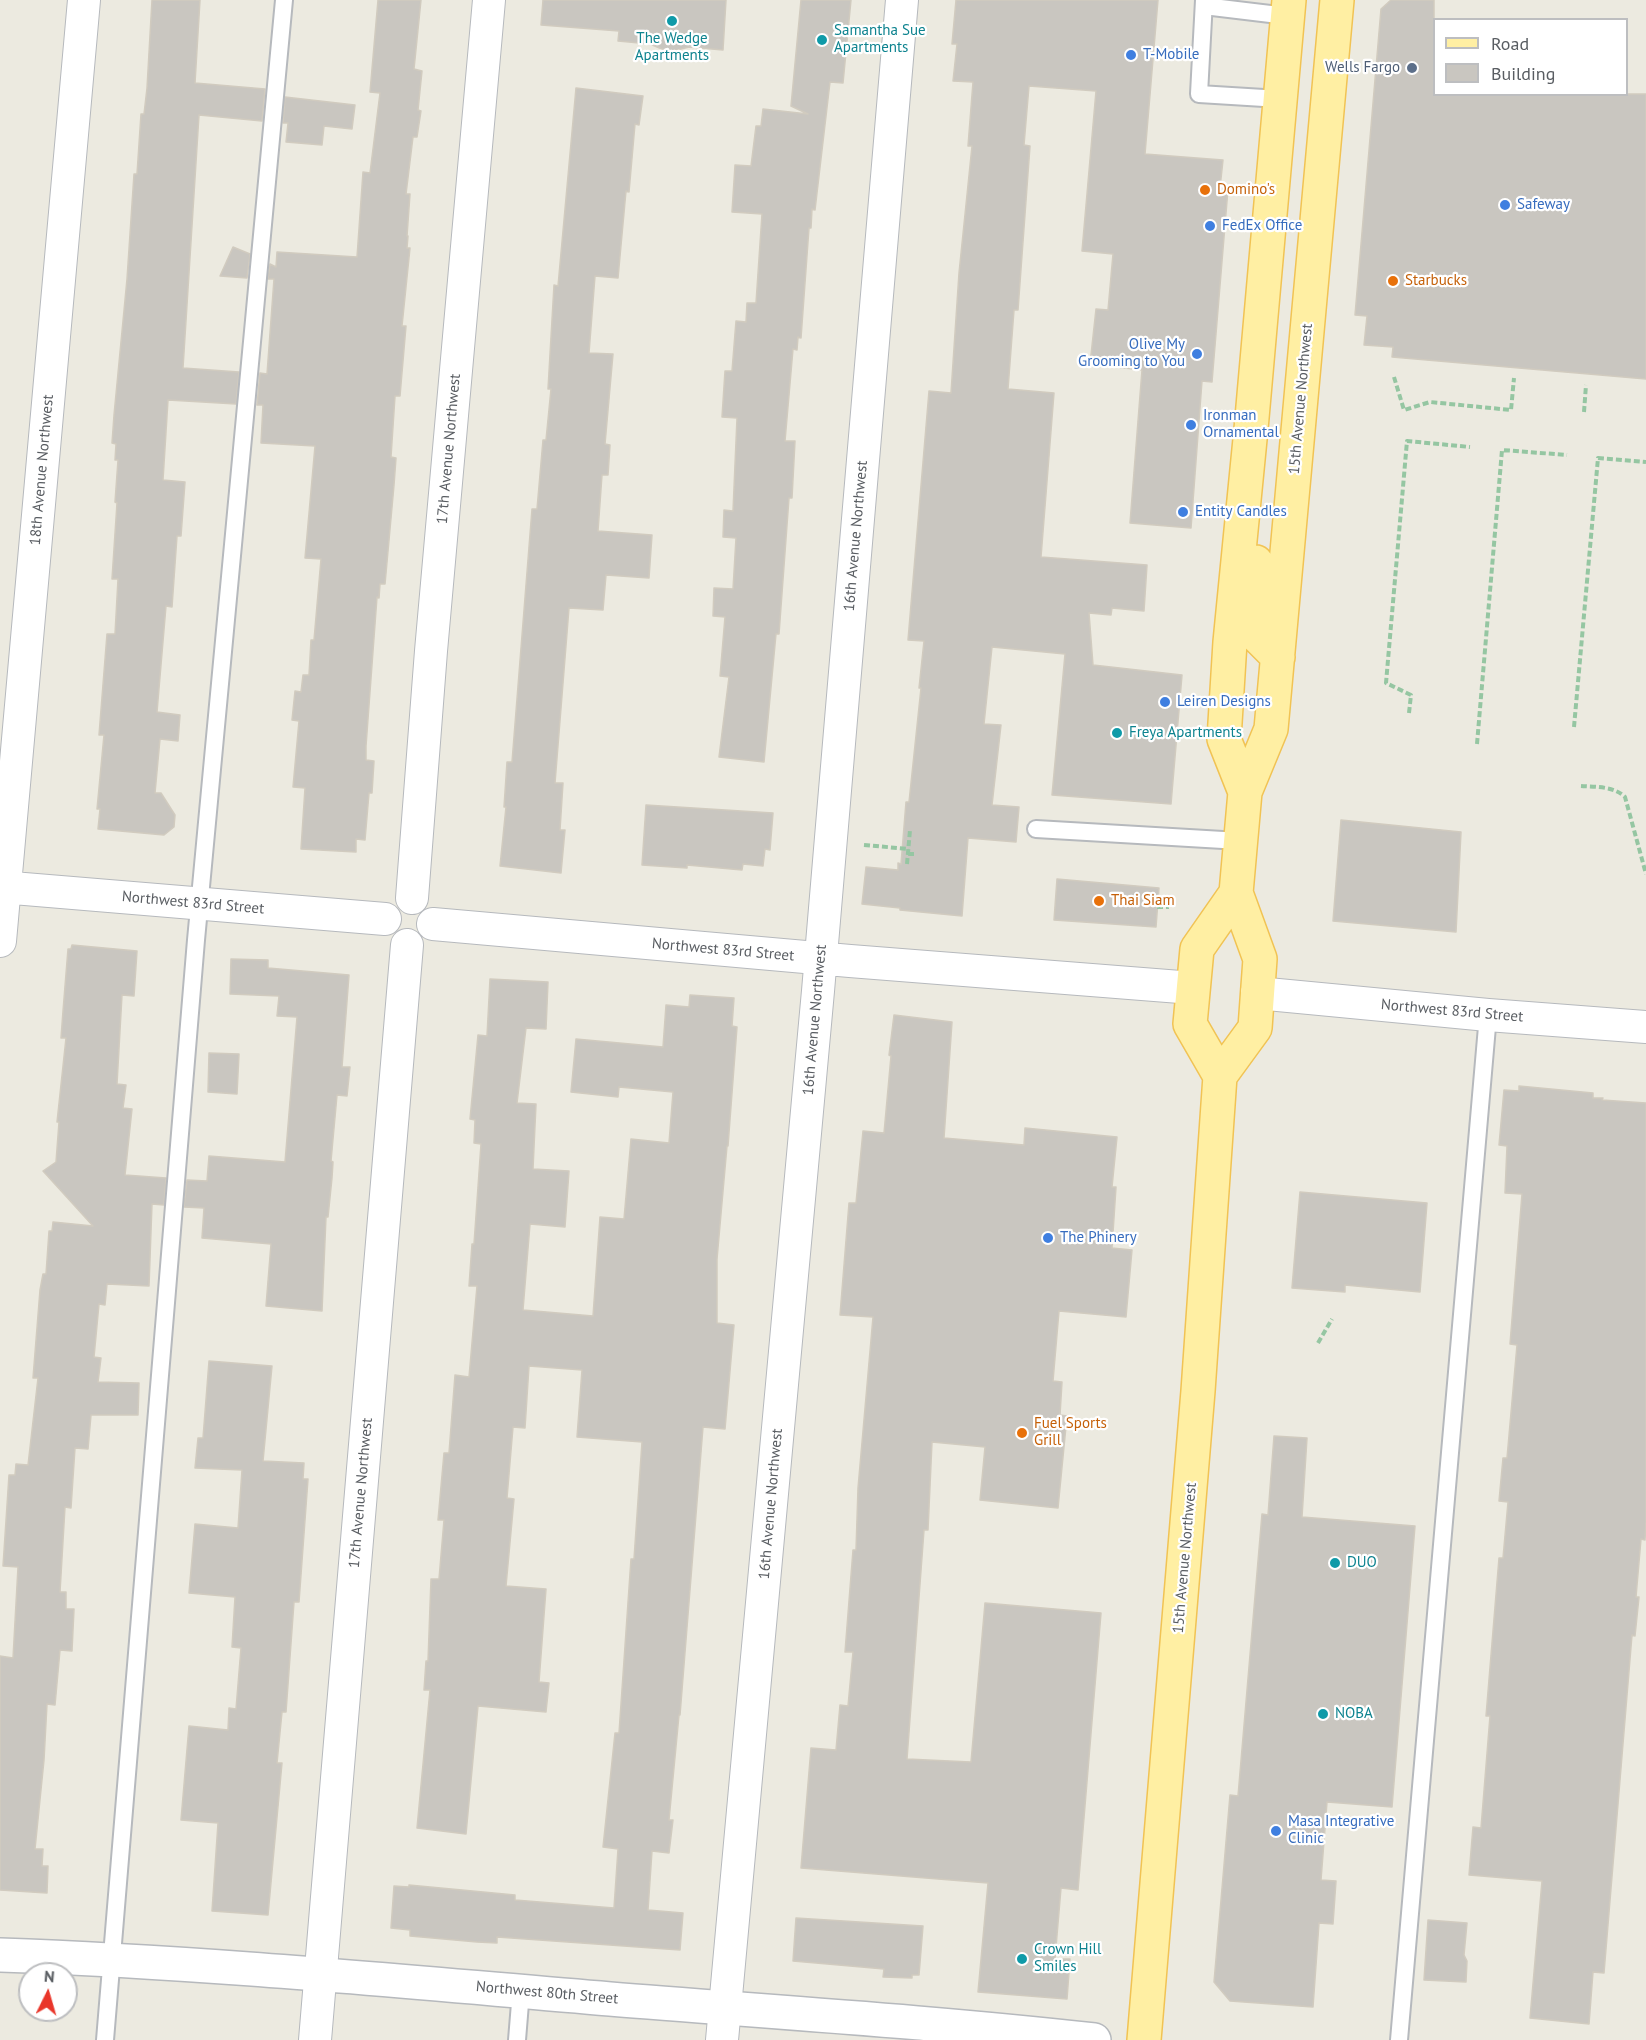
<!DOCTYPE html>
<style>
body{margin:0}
#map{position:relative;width:1646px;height:2040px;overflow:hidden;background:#eceae0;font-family:"PT Sans",sans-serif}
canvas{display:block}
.legend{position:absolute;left:1433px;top:18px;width:195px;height:78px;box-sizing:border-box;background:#fff;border:2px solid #bdbec0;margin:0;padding:8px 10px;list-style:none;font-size:18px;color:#595d62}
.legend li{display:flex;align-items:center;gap:12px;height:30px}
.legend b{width:30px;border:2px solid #bdbec0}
.north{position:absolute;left:18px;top:1962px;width:60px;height:60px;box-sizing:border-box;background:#fff;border:2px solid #bdbec0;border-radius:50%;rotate:5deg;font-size:16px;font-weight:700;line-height:24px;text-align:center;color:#595d62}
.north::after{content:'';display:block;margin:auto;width:21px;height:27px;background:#e9362a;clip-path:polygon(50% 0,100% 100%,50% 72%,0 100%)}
</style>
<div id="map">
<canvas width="1646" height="2040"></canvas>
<ul class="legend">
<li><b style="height:8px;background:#ffefa3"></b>Road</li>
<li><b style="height:16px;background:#c9c6c0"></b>Building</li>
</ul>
<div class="north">N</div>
</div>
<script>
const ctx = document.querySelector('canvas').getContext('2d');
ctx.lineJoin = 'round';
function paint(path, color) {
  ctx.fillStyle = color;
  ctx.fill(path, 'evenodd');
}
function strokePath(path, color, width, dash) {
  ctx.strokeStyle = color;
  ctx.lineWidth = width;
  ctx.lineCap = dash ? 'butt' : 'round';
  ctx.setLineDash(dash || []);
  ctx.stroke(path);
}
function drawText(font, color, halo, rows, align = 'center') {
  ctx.font = font + ' "PT Sans",sans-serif';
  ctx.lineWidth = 4.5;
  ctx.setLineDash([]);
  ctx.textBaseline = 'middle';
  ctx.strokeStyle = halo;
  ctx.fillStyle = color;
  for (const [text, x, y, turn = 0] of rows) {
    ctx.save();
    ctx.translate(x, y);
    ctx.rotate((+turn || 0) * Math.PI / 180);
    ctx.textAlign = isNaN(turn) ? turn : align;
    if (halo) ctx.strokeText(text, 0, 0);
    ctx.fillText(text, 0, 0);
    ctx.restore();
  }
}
const building = new Path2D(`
 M 152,0 L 200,0 L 195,83 L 265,89 L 262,121 L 199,115 L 183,368 L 239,372 L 236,404 L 168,400 L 163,480 L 185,482 L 181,536 L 177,536 L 172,607 L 166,606 L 157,712 L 180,715 L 178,741 L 160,739 L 155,793 L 161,793 L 175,815 L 174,827 L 164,835 L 98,829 L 100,809 L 97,809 L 104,735 L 99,735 L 107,634 L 115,634 L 118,579 L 112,579 L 117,503 L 115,502 L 118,460 L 115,460 L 116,444 L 112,443 L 114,415 L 127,279 L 134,174 L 137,174 L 141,114 L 144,114 L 147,88 Z
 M 378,0 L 421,0 L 414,69 L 422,71 L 418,110 L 421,111 L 417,137 L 413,137 L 406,194 L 410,194 L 407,236 L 408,236 L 407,248 L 410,248 L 402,326 L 406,326 L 400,396 L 395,396 L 391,457 L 396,458 L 394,485 L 385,584 L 380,584 L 379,598 L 377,597 L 366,746 L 366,760 L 374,761 L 372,793 L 369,793 L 365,840 L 356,839 L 356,852 L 301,849 L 305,788 L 293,787 L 299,721 L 292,720 L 295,691 L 301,692 L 303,675 L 309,675 L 311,640 L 314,640 L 321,559 L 305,558 L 315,446 L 261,443 L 263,405 L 257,405 L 260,373 L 267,374 L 274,279 L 268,279 L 270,264 L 276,267 L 277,252 L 357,257 L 363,172 L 370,173 L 380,93 L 370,92 Z
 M 543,0 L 726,0 L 723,50 L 689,47 L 669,52 L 650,44 L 618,41 L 619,31 L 541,25 Z
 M 801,0 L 851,0 L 843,83 L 830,82 L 815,210 L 812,209 L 811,228 L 809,228 L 801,338 L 798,337 L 797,350 L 793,349 L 785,441 L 795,441 L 792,498 L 789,498 L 779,634 L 776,634 L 764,762 L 719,757 L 729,677 L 720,676 L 725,617 L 713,616 L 714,588 L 733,589 L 736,538 L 723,537 L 724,510 L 733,511 L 737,418 L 722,417 L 725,371 L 732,371 L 736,321 L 746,322 L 747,303 L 756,303 L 762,214 L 732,212 L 735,165 L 751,166 L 756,126 L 761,126 L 763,109 L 808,114 L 791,106 Z
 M 956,0 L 1158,0 L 1145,154 L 1223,160 L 1220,188 L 1228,189 L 1212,382 L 1202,381 L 1191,528 L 1130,523 L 1142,370 L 1090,364 L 1096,309 L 1108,310 L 1113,254 L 1082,251 L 1096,91 L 1029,86 L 1024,145 L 1030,146 L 1018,310 L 1014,310 L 1008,389 L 1054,393 L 1041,557 L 1147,565 L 1144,611 L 1112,608 L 1111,615 L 1089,613 L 1093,665 L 1182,675 L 1171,804 L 1052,795 L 1065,654 L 992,647 L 984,724 L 1001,725 L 992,805 L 1019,807 L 1016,842 L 968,838 L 962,916 L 900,910 L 900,908 L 862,904 L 866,867 L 898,870 L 898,863 L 901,864 L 906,802 L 909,802 L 921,688 L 919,688 L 924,641 L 908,640 L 929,391 L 951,393 L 959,273 L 972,146 L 968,146 L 973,82 L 953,81 L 957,44 L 952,44 Z
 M 1391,0 L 1434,0 L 1434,94 L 1646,94 L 1646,379 L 1392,357 L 1393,347 L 1364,345 L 1367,316 L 1355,315 L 1381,9 Z
 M 576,88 L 643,96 L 639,125 L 635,124 L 629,192 L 626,191 L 618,278 L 595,276 L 589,353 L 613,354 L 605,444 L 610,445 L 608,475 L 602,475 L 598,531 L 652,535 L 649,578 L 606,575 L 603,610 L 569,608 L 555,783 L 563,783 L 560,830 L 565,830 L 561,873 L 500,866 L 506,807 L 504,807 L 507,762 L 512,762 L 532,509 L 537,509 L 543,440 L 546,440 L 551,389 L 548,389 L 554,285 L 558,286 Z
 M 285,97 L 355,105 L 352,129 L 324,126 L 322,145 L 286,142 L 288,123 L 283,123 Z
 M 233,247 L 250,254 L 247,278 L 220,276 Z
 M 646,805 L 773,813 L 770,850 L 765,849 L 763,866 L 743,864 L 742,870 L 687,865 L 687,868 L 642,865 Z
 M 1341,820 L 1461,832 L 1456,932 L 1333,921 Z
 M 1057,879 L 1159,888 L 1156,927 L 1054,920 Z
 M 72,945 L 137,951 L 134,996 L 122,995 L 117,1084 L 126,1085 L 123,1108 L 132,1109 L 125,1175 L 166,1178 L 164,1205 L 152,1204 L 149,1286 L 107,1284 L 105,1305 L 99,1304 L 94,1357 L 101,1358 L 98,1382 L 139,1383 L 138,1415 L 91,1415 L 88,1449 L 75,1448 L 71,1508 L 65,1507 L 60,1592 L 66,1592 L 66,1609 L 74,1609 L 72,1651 L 60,1650 L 55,1705 L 47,1704 L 44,1760 L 35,1849 L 43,1849 L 42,1866 L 48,1866 L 47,1893 L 0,1890 L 0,1656 L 13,1658 L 18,1567 L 3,1566 L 9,1475 L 15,1475 L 16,1464 L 28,1465 L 38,1378 L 33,1378 L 40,1290 L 43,1274 L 46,1274 L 49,1231 L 52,1231 L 53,1222 L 93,1226 L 43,1171 L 56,1162 L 59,1122 L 57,1122 L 66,1038 L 61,1038 L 63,1011 L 68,949 L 71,949 Z
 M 231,959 L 268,960 L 268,968 L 349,975 L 342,1067 L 350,1067 L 347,1096 L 337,1095 L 331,1161 L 333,1162 L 332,1178 L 328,1217 L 326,1217 L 322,1311 L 266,1306 L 271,1244 L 202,1238 L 204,1208 L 184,1207 L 187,1180 L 207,1181 L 209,1156 L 285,1162 L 297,1017 L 277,1016 L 279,996 L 230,994 Z
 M 490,979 L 548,982 L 546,1029 L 526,1028 L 517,1103 L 536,1104 L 533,1169 L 569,1171 L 565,1227 L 530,1224 L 523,1310 L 593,1316 L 600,1217 L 624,1219 L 631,1139 L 669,1143 L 673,1092 L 619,1087 L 618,1097 L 571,1092 L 576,1039 L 663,1047 L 666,1005 L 689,1007 L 690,995 L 734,998 L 732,1026 L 737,1027 L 728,1146 L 727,1146 L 717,1259 L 717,1323 L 734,1325 L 725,1429 L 703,1427 L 680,1715 L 679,1715 L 669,1820 L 673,1820 L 669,1853 L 652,1851 L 648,1910 L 683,1913 L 680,1950 L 497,1937 L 497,1943 L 477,1942 L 410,1936 L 410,1930 L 391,1928 L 394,1886 L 409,1887 L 409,1885 L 515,1895 L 515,1900 L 614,1908 L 618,1849 L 603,1847 L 615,1733 L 619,1733 L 631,1559 L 634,1559 L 642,1442 L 577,1437 L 582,1370 L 529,1366 L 525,1428 L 513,1427 L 507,1498 L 514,1499 L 506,1586 L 546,1589 L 539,1682 L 549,1683 L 546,1712 L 478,1706 L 466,1834 L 417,1828 L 430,1690 L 424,1690 L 426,1661 L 428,1661 L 431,1579 L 439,1579 L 444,1520 L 438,1520 L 444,1453 L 449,1453 L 455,1375 L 469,1377 L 477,1286 L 469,1286 L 472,1244 L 474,1244 L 481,1144 L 474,1143 L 475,1120 L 470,1119 L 478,1035 L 487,1036 Z
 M 894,1015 L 952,1022 L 944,1138 L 1024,1145 L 1025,1128 L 1117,1137 L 1112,1187 L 1116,1187 L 1112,1248 L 1132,1250 L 1126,1317 L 1059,1311 L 1053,1381 L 1062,1382 L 1060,1415 L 1067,1416 L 1058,1508 L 980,1500 L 985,1447 L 932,1442 L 928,1530 L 924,1530 L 907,1759 L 971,1762 L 985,1603 L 1101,1613 L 1078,1890 L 1061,1888 L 1055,1959 L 1070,1959 L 1067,1999 L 978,1992 L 988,1883 L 801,1868 L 811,1748 L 836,1750 L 840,1705 L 848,1706 L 853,1652 L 845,1652 L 853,1550 L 856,1550 L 858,1488 L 873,1317 L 840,1315 L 849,1203 L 856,1203 L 863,1131 L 884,1133 L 891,1056 L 889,1055 Z
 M 209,1053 L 239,1054 L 237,1094 L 208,1092 Z
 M 1519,1086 L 1593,1093 L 1593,1098 L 1603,1098 L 1602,1100 L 1646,1103 L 1646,1521 L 1645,1540 L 1641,1539 L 1636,1597 L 1639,1597 L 1635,1636 L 1632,1635 L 1604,1973 L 1593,1972 L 1589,2024 L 1530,2018 L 1542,1881 L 1469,1875 L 1473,1827 L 1481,1828 L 1490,1716 L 1486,1716 L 1499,1558 L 1503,1558 L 1508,1502 L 1499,1501 L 1503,1458 L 1507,1458 L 1517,1345 L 1510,1344 L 1522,1194 L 1505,1193 L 1507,1146 L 1499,1145 L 1504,1090 L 1519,1091 Z
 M 1300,1192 L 1427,1203 L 1420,1292 L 1345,1285 L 1345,1292 L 1292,1288 Z
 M 209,1361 L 272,1366 L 263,1461 L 304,1463 L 303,1479 L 308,1479 L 299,1602 L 294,1602 L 286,1712 L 282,1712 L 277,1763 L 282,1763 L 268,1915 L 212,1911 L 218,1823 L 181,1820 L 189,1726 L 228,1730 L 229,1708 L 236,1709 L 241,1648 L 232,1647 L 235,1597 L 189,1593 L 195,1524 L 238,1528 L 242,1470 L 195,1468 L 198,1438 L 203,1438 Z
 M 1274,1436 L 1307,1438 L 1302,1517 L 1415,1526 L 1392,1807 L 1327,1802 L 1321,1880 L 1336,1881 L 1333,1924 L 1319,1923 L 1313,2007 L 1230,2001 L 1214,1982 L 1230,1795 L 1238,1796 L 1262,1514 L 1268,1515 Z
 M 796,1918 L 923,1926 L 919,1975 L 912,1975 L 912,1978 L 883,1977 L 884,1969 L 793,1961 Z
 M 1428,1920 L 1467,1923 L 1464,1955 L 1467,1961 L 1466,1982 L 1424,1980 Z`);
const path = new Path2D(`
 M 1394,377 L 1404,410 L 1430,402 L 1511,410 L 1514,378
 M 1584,412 L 1586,385
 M 1409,713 L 1411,695 L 1386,683 L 1407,441 L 1470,447
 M 1574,727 L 1598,458 L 1646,462
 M 1477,744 L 1502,450 L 1567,455
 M 1581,786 C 1595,787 1614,786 1625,797 L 1646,874
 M 864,845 L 909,849
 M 908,854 L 915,854
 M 907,864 L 910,830
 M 1157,907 L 1169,907
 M 1318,1343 L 1332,1319`);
const service = new Path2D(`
 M 1204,0 L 1199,94 L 1280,99
 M 1204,6 L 1287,16
 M 1036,829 L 1240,841
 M 105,2040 L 196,940 L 284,0
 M 517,2040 L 521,1991
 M 1399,2040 L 1488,1015`);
const minor = new Path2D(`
 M 0,887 L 385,919
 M 412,898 L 431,651 L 489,0
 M 433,924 L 850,961 L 1193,988
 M 0,941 L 84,0
 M 1257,993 L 1488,1015 L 1646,1027
 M 315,2040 L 407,945
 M 722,2040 L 818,991 L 902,0`);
const tertiary = new Path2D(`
 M 0,1955 C 204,1962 407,1982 610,1999 C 772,2012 933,2022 1094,2040`);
const primary = new Path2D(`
 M 1256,562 L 1257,636 L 1278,657
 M 1245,792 L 1224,739 L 1230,642 L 1251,429 L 1289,0
 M 1220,1076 L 1190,1024 L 1197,949 L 1236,893
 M 1144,2040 L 1198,1391 L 1220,1076 L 1255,1028 L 1260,959 L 1236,893 L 1245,792 L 1271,729 L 1337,0`);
const markers = [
 [672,21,6,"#0f9aa8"],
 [822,40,6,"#0f9aa8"],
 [1131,55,6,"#3f7fe0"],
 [1412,68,6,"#5c6f8a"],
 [1205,190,6,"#e8710a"],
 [1505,205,6,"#3f7fe0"],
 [1210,226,6,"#3f7fe0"],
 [1393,281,6,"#e8710a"],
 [1197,354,6,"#3f7fe0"],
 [1191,425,6,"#3f7fe0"],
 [1183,512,6,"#3f7fe0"],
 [1165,702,6,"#3f7fe0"],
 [1117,733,6,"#0f9aa8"],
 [1099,901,6,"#e8710a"],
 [1048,1238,6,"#3f7fe0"],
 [1022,1433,6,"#e8710a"],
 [1335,1563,6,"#0f9aa8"],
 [1323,1714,6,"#0f9aa8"],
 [1276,1831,6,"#3f7fe0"],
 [1022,1959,6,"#0f9aa8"]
];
const cultureNames = [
 ["Samantha Sue",834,31],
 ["Apartments",834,48],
 ["The Wedge",672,39,"center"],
 ["Apartments",672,56,"center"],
 ["Freya Apartments",1129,733],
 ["DUO",1347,1563],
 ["NOBA",1335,1714],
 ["Crown Hill",1034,1950],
 ["Smiles",1034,1967]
];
const shopNames = [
 ["T-Mobile",1143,55],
 ["Safeway",1517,205],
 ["FedEx Office",1222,226],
 ["Olive My",1185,345,"right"],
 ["Grooming to You",1185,362,"right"],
 ["Ironman",1203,416],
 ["Ornamental",1203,433],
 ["Entity Candles",1195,512],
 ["Leiren Designs",1177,702],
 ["The Phinery",1060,1238],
 ["Masa Integrative",1288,1822],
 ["Clinic",1288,1839]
];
const serviceNames = [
 ["Wells Fargo",1400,68]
];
const foodNames = [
 ["Domino's",1217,190],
 ["Starbucks",1405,281],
 ["Thai Siam",1111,901],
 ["Fuel Sports",1034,1424],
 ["Grill",1034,1441]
];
const streetNames = [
 ["15th Avenue Northwest",1301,399,-85],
 ["17th Avenue Northwest",449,449,-85],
 ["18th Avenue Northwest",42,470,-85],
 ["16th Avenue Northwest",856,536,-85],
 ["Northwest 83rd Street",193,903,5],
 ["Northwest 83rd Street",723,950,5],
 ["Northwest 83rd Street",1452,1011,5],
 ["16th Avenue Northwest",815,1020,-85],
 ["17th Avenue Northwest",361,1493,-85],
 ["16th Avenue Northwest",771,1504,-85],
 ["15th Avenue Northwest",1185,1558,-85],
 ["Northwest 80th Street",547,1993,5]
];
paint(building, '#c9c6c0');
strokePath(building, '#d1cbbf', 1.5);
strokePath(service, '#b6b9bd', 20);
strokePath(minor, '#b6b9bd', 34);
strokePath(tertiary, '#b6b9bd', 36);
strokePath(primary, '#f1c354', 36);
strokePath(path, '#95c6a2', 4, [6, 3]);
strokePath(service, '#fff', 16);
strokePath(minor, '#fff', 32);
strokePath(tertiary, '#fff', 33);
strokePath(primary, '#ffefa3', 33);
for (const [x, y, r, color] of markers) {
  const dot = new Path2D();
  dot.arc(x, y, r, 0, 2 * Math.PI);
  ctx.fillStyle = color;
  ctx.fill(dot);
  strokePath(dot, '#fff', 2);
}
drawText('15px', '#0d838f', '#fff', cultureNames, 'left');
drawText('15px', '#366cbe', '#fff', shopNames, 'left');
drawText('15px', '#4e5e75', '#fff', serviceNames, 'right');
drawText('15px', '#c56008', '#fff', foodNames, 'left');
drawText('15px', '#595d62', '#fff', streetNames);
</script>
